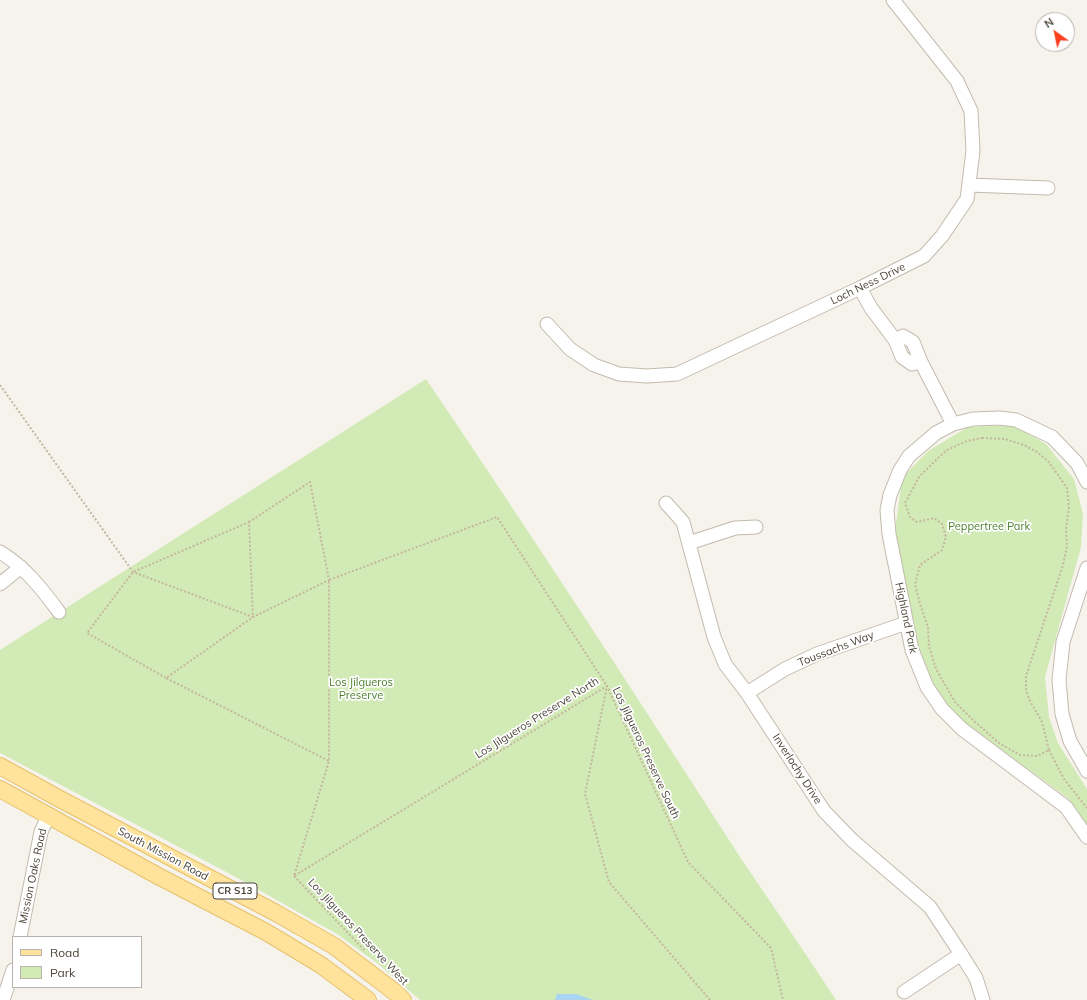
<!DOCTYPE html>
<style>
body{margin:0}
#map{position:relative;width:1087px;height:1000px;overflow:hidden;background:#f6f3ec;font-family:Mulish,sans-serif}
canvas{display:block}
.legend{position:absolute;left:12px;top:936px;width:130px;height:52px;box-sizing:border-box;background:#fff;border:1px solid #b7b4b0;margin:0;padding:5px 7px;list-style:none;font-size:12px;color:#4b4439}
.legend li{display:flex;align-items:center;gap:8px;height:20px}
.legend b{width:20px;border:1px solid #b7b4b0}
.north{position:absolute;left:1035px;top:12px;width:40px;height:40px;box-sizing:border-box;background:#fff;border:1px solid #b7b4b0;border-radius:50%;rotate:327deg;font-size:11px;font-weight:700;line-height:16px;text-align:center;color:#4b4439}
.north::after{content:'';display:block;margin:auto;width:14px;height:18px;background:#fc3f1d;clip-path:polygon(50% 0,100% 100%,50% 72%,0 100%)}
</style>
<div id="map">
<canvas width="1087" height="1000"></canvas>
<ul class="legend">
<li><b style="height:5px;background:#ffe39c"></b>Road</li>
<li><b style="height:11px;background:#d2eab5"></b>Park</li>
</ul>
<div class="north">N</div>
</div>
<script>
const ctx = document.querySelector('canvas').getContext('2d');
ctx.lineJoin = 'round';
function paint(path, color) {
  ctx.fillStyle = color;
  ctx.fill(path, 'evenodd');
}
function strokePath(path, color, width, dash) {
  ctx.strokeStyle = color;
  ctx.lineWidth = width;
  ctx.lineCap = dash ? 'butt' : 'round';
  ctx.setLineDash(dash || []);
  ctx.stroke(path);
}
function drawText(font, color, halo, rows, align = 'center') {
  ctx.font = font + ' Mulish,sans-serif';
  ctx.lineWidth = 3.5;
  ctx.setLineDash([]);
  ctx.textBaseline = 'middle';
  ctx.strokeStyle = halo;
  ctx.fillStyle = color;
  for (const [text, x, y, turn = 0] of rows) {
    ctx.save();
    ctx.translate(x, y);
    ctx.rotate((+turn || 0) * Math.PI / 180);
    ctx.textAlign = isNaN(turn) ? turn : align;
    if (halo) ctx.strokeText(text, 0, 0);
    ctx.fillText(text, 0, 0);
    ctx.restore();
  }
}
const green = new Path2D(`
 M 426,379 C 533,537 637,697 740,857 C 772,905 805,952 836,1000 L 420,1000 L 377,963 L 337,934 L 234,876 L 0,753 L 0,650 Z
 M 1013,425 L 1046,444 L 1074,479 L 1083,514 L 1081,547 L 1045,677 L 1049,717 L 1058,743 L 1087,789 L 1087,824 L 1069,799 L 1031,771 L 987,743 L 950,708 L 927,675 L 914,634 L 894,539 L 902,478 L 928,451 L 968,427 Z`);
const water = new Path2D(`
 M 557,994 L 576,994 L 593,1000 L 555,1000 Z`);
const path = new Path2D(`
 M 0,385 L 133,572 L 253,617 L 249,522 L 133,572 L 87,633 L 166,678
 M 982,438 L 1005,439 L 1024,445 L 1037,452 L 1048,461 L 1067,488 L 1069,507 L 1066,529 L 1067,546 L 1063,565 L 1026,676 L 1026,691 L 1030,701 L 1042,722 L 1049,750 L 1037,756 L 1020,755 L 999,743 L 975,722 L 955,702 L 936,669 L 929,646 L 928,627 L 920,604 L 915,584 L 920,565 L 942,550 L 946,537 L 942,524 L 934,518 L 917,522 L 910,517 L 905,503 L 919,477 L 937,459 L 947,450 L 967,441 Z
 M 249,522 L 310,482 L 329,580 L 253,617 L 166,678 L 329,761 L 329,580 L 497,517 L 607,686 L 294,876 L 329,761
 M 1049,750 L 1064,779 L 1087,808
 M 294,876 L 365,951
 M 710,1000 L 609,882 L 585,794 L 607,686 L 688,862 L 771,948 L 783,1000`);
const minor = new Path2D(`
 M 969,185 L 1048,188
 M 860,288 L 871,308 L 895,340
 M 547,324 L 570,349 L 594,365 L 619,374 L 647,376 L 677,374 L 860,288 L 924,256 L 942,236 L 967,199 L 973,151 L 971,111 L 957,81 L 893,0
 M 921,362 L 912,364 L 902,357 L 895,340 L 903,336 L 913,342 L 921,362 L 953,424
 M 1087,482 L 1077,463 L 1052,437 L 1016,420 L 999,418 L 973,419 L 953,424 L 936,433 L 909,456 L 900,470 L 890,495 L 887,510 L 889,534 L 912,650 L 927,687 L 942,709 L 962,729 L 1066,807 L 1087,837
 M 666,503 L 683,522 L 714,637 L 725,664 L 747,693 L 824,811 L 852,840 L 930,907 L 961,954 L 976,978 L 983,1000
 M 689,543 L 735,528 L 756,527
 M 0,552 C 25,567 42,589 59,612
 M 1087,568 L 1063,642 L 1059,680 L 1062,714 L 1070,741 L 1087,771
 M 0,584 L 21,567
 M 747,693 L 785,669 L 817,654 L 906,623
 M 20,937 L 41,832 L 48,816
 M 904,992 L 961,954
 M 3,1000 L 13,970`);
const major = new Path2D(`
 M 0,766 L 58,798 L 276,913 L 334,946 L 396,993 L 403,1000
 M 0,789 L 158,876 L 266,932 L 321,965 L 368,1000`);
const shields = [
 [235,891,44]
];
const shieldNames = [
 ["CR S13",235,891]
];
const streetNames = [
 ["Loch Ness Drive",868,284,-26],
 ["Highland Park",906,618,78],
 ["Toussachs Way",836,649,-21],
 ["Los Jilgueros Preserve North",537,718,-32],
 ["Los Jilgueros Preserve South",646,753,65],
 ["Inverlochy Drive",797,769,57],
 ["South Mission Road",163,854,28],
 ["Mission Oaks Road",33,876,-78],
 ["Los Jilgueros Preserve West",358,932,47]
];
const parkNames = [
 ["Peppertree Park",989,527],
 ["Los Jilgueros",361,683],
 ["Preserve",361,696]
];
paint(green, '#d2eab5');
paint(water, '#a9d4f2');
strokePath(minor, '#c2bbae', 15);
strokePath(major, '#e6c16a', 18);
strokePath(path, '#c4b79f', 2, [2, 2]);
strokePath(minor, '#fff', 13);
strokePath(major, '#ffe39c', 16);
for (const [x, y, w] of shields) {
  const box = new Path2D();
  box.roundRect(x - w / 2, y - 8, w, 16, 3);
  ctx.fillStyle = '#fff';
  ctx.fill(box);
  strokePath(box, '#4b4439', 1);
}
drawText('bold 10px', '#4b4439', null, shieldNames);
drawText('11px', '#4b4439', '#fff', streetNames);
drawText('11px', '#4a7f2a', '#fff', parkNames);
</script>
